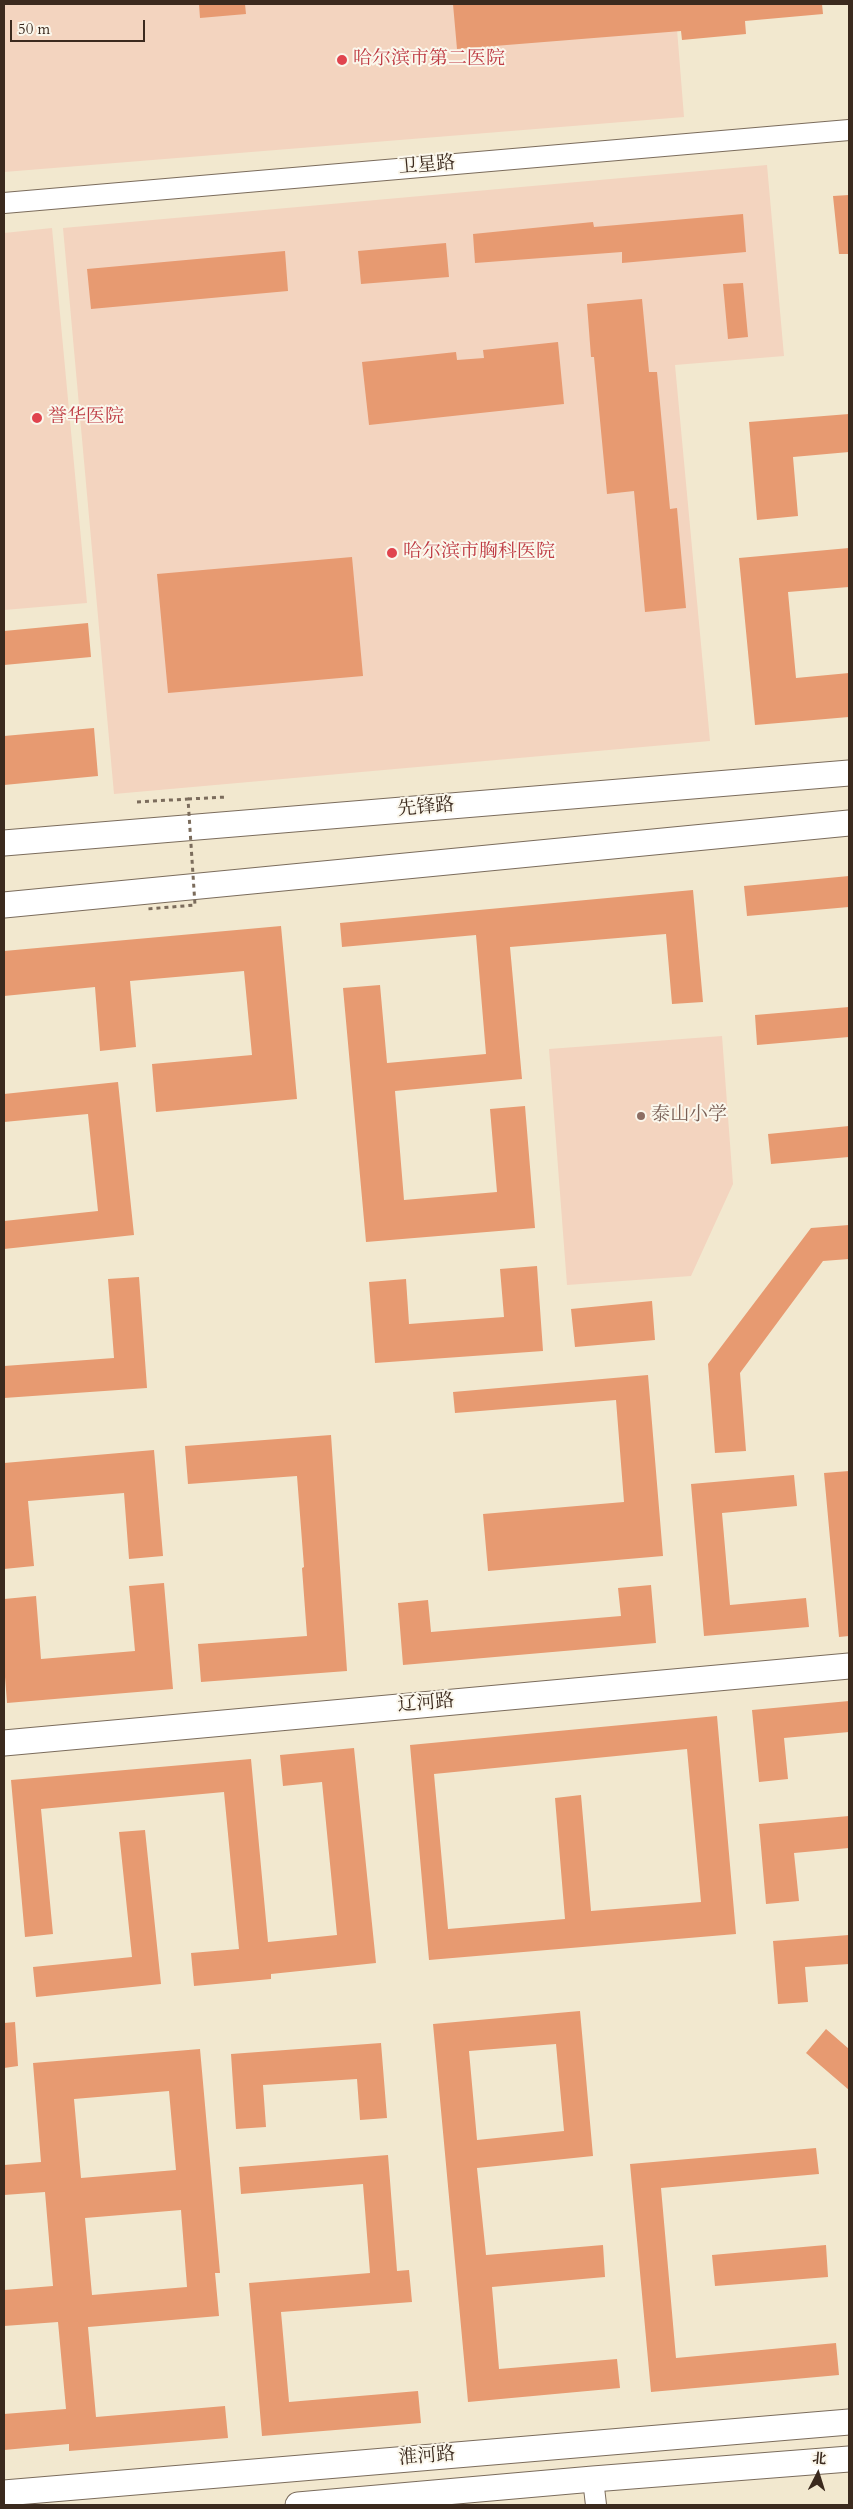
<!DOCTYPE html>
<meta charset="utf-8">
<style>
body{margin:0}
#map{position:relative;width:853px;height:2509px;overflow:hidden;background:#f2e8cf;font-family:Cardo,"Noto Serif SC",serif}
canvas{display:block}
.frame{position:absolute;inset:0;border:5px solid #3b2a1e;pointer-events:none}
.north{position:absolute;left:793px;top:2449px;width:50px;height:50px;-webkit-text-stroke:4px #fbf7ec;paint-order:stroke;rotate:5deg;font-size:14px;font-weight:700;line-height:20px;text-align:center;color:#3b2a1e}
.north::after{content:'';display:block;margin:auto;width:18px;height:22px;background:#3b2a1e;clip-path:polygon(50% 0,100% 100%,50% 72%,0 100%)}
.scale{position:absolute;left:10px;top:20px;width:135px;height:22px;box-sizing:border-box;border:2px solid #3b2a1e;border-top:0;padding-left:6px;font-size:15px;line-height:18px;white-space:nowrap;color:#3b2a1e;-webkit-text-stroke:4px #fbf7ec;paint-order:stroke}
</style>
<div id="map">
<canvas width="853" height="2509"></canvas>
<div class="frame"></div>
<div class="north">北</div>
<div class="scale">50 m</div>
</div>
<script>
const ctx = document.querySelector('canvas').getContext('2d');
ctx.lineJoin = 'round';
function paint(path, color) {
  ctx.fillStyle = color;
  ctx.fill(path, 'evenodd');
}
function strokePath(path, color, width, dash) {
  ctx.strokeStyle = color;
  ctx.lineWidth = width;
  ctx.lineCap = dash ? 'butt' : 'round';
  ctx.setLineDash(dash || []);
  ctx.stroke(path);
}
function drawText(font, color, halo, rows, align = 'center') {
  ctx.font = font + ' Cardo,"Noto Serif SC",serif';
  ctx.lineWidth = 4;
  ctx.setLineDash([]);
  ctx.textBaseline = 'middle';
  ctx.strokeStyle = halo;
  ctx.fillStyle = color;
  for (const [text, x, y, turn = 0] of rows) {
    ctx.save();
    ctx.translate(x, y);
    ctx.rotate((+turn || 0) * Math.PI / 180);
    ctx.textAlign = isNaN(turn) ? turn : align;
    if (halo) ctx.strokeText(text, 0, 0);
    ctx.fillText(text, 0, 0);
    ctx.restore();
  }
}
const built = new Path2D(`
 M 4,4 L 675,4 L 684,117 L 4,172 Z
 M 767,165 L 784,356 L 675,365 L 710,741 L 114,794 L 63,228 Z
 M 52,228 L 87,603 L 4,610 L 4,233 Z
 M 722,1036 L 733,1184 L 691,1276 L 567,1285 L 549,1049 Z`);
const building = new Path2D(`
 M 199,4 L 245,4 L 246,14 L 200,18 Z
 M 453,4 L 822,4 L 823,14 L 745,21 L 746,34 L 682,40 L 681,31 L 457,49 Z
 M 849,195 L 849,254 L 839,254 L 833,196 Z
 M 743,214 L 746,252 L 622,263 L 622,252 L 475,263 L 473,234 L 593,222 L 594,227 Z
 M 446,243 L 449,277 L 361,284 L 358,251 Z
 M 285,251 L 288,291 L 91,309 L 87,269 Z
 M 743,283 L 748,337 L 728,339 L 723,284 Z
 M 642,299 L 649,372 L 657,372 L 670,509 L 677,508 L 686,608 L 645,612 L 634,491 L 607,494 L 594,357 L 591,357 L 587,304 Z
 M 558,342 L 564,404 L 369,425 L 362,362 L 456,352 L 457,360 L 484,358 L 483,350 Z
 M 849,414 L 849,452 L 793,457 L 798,516 L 757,520 L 749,422 Z
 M 849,548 L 849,587 L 788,592 L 796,678 L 849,673 L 849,717 L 755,725 L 739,558 Z
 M 352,557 L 363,676 L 168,693 L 157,574 Z
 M 88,623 L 91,657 L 4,665 L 4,631 Z
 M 94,728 L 98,776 L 4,785 L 4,736 Z
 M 849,876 L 849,907 L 747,916 L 744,886 Z
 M 693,890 L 703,1002 L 672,1004 L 666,934 L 510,947 L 522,1079 L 395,1091 L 404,1200 L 497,1192 L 490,1109 L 525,1106 L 535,1228 L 366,1242 L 343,988 L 380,985 L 387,1063 L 486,1054 L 476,935 L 342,947 L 340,923 Z
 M 281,926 L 297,1099 L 156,1112 L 152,1064 L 252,1055 L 244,971 L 130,981 L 136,1047 L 100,1051 L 95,987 L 4,996 L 4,951 Z
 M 849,1007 L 849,1037 L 757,1045 L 755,1015 Z
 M 118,1082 L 134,1235 L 4,1249 L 4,1221 L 98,1211 L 88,1114 L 4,1122 L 4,1094 Z
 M 849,1126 L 849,1157 L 771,1164 L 768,1134 Z
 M 849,1225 L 849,1259 L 823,1261 L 740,1373 L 746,1451 L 715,1453 L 708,1364 L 811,1228 Z
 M 537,1266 L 543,1351 L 375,1363 L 369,1282 L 406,1279 L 409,1324 L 504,1317 L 500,1269 Z
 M 139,1277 L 147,1388 L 4,1398 L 4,1366 L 114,1358 L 108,1279 Z
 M 652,1301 L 655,1340 L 575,1347 L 571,1309 Z
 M 648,1375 L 663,1556 L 488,1571 L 483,1514 L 624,1502 L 616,1400 L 455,1413 L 453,1392 Z
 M 331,1435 L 347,1671 L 201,1682 L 198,1644 L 307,1636 L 302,1568 L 304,1567 L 297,1476 L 188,1484 L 185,1446 Z
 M 154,1450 L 163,1556 L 129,1559 L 124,1493 L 28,1501 L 34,1566 L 4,1569 L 4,1463 Z
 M 849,1471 L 849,1636 L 839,1637 L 824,1473 Z
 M 794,1475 L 797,1506 L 722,1513 L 730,1605 L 806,1598 L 809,1627 L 704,1636 L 691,1484 Z
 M 164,1583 L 173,1689 L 7,1703 L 4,1664 L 4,1599 L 36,1596 L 41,1659 L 135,1651 L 129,1586 Z
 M 651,1585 L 656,1643 L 403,1665 L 398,1603 L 428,1600 L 431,1632 L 621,1616 L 618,1588 Z
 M 849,1701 L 849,1732 L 784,1738 L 788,1779 L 759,1782 L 752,1710 Z
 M 717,1716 L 736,1934 L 429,1960 L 410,1745 ZM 687,1749 L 701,1902 L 591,1911 L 581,1795 L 555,1798 L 565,1919 L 448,1929 L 434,1774 Z
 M 354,1748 L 376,1963 L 271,1974 L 271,1979 L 194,1986 L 191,1953 L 239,1949 L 224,1792 L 41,1809 L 53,1934 L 25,1937 L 11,1780 L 251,1759 L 268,1942 L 337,1935 L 322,1782 L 283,1786 L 280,1755 Z
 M 849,1816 L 849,1848 L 794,1853 L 799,1901 L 766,1904 L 759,1824 Z
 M 145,1830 L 161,1984 L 36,1997 L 33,1967 L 132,1957 L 119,1832 Z
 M 849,1935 L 849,1964 L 805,1967 L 808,2002 L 778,2004 L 773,1941 Z
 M 580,2011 L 593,2156 L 477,2168 L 486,2255 L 603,2245 L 605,2277 L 492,2287 L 499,2369 L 617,2359 L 620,2388 L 468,2402 L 433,2024 ZM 556,2044 L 564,2131 L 477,2140 L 469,2051 Z
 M 15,2022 L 18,2066 L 4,2068 L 4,2023 Z
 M 826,2029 L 849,2049 L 849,2090 L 806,2053 Z
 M 381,2043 L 387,2118 L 360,2120 L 357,2079 L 263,2085 L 266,2127 L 236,2129 L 231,2054 Z
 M 200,2049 L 220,2273 L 215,2273 L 219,2316 L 88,2327 L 96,2417 L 225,2406 L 228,2438 L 69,2451 L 69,2444 L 4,2450 L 4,2414 L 66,2409 L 58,2322 L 4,2326 L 4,2290 L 53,2286 L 45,2192 L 4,2195 L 4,2165 L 41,2162 L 33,2063 ZM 169,2091 L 176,2170 L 81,2178 L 74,2099 ZM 181,2210 L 187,2287 L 92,2295 L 85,2218 Z
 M 816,2148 L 819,2174 L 661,2188 L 676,2358 L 836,2343 L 839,2375 L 651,2392 L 630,2164 Z
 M 388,2155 L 397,2271 L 409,2270 L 412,2302 L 281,2312 L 289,2402 L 418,2391 L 421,2423 L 262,2436 L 249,2283 L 370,2273 L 363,2184 L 241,2194 L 239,2167 Z
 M 826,2245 L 828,2277 L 715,2286 L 712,2255 Z`);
const path = new Path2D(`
 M 188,799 L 227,797`);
const minor = new Path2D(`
 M 4,203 L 849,130
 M 593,2479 L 596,2505`);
const major = new Path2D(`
 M 4,843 L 849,773
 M 4,905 L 849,823
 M 4,1743 L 849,1666
 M 4,2493 L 849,2422
 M 298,2505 L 593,2479 L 849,2459`);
const pathBridge = new Path2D(`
 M 137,802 L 188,799 L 195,905 L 147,909`);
const markers = [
 [342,60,6,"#e0444e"],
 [37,418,6,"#e0444e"],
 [392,553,6,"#e0444e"],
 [641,1116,5,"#8d6e63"]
];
const healthNames = [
 ["哈尔滨市第二医院",353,60],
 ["誉华医院",48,418],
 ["哈尔滨市胸科医院",403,553]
];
const streetNames = [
 ["卫星路",427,166,-5],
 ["先锋路",426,808,-5],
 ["辽河路",426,1704,-5],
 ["淮河路",427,2457,-5]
];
const educationNames = [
 ["泰山小学",651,1116]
];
paint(built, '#f3d4bf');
paint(building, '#e79a71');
strokePath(minor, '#7b6c5c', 22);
strokePath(major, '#7b6c5c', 27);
strokePath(path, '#7b6c5c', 3, [4, 4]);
strokePath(minor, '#fff', 20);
strokePath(major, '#fff', 25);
strokePath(pathBridge, '#7b6c5c', 3, [4, 4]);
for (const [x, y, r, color] of markers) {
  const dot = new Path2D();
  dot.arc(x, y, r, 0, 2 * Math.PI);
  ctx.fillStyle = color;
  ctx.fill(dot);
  strokePath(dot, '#fbf7ec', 2);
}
drawText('19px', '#be3a42', '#fbf7ec', healthNames, 'left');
drawText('19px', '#3b2a1e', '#fbf7ec', streetNames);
drawText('19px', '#785e54', '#fbf7ec', educationNames, 'left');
</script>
